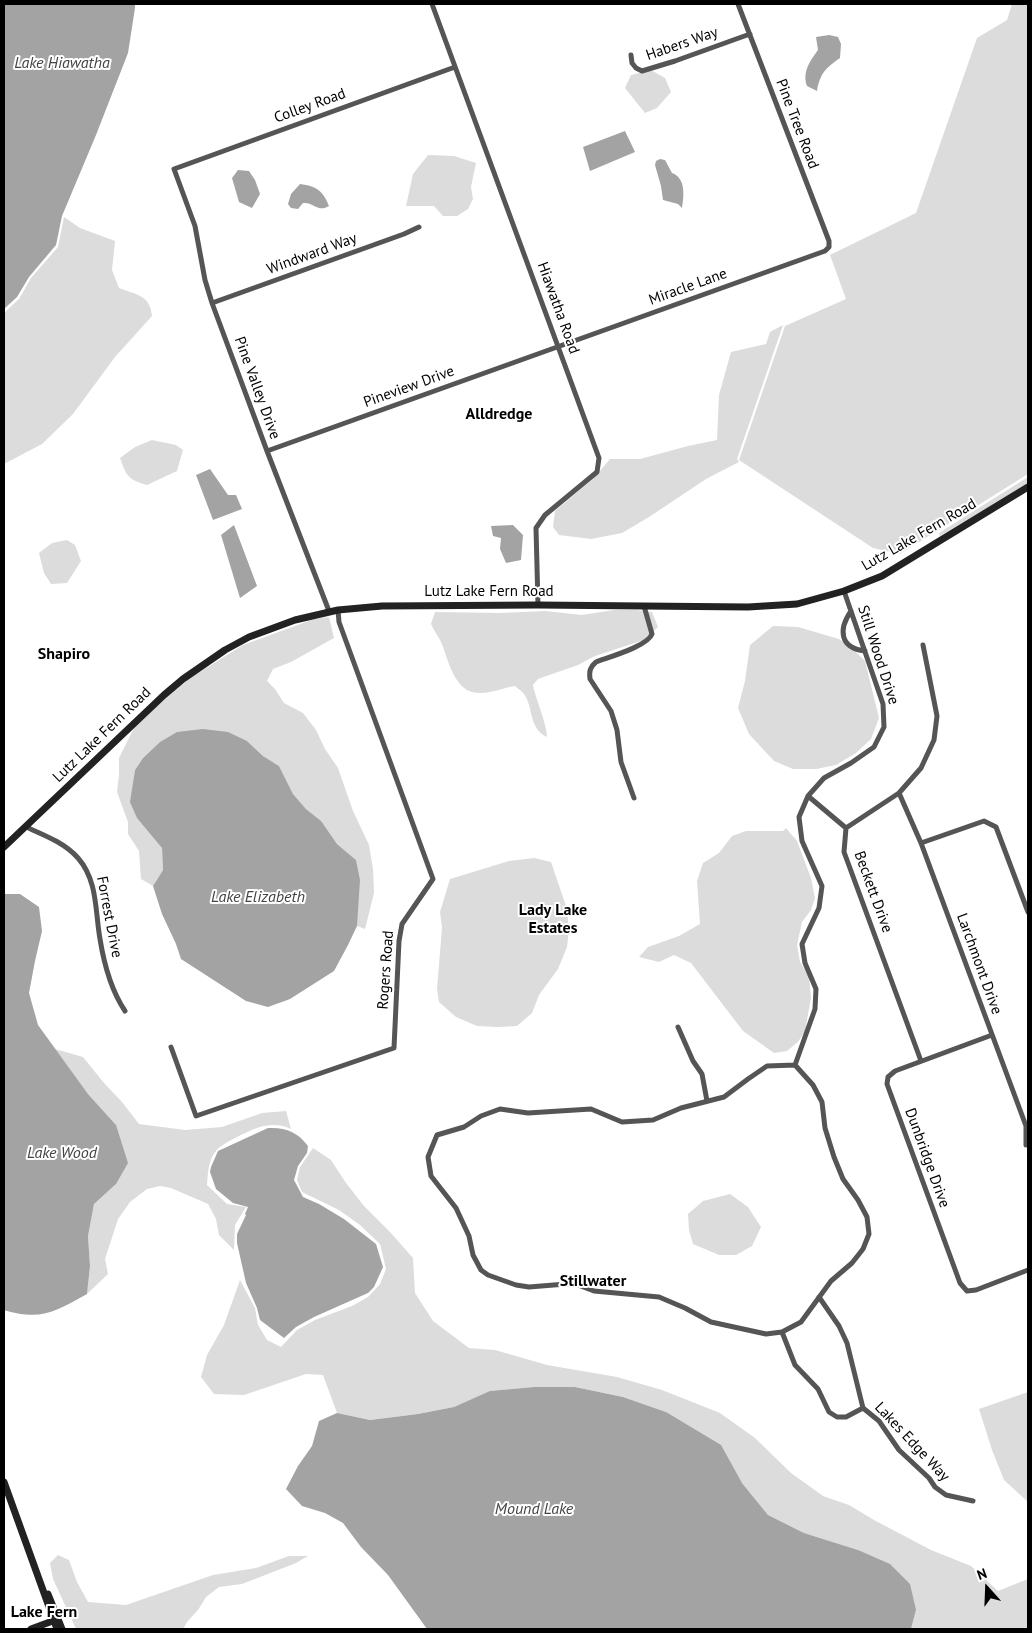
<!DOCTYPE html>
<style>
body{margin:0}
#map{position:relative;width:1032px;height:1633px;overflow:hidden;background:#fff;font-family:"PT Sans",sans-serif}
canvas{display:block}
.frame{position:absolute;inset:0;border:5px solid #000;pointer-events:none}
.north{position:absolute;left:962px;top:1563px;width:50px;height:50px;-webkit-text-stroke:4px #fff;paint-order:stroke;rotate:340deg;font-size:14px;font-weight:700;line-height:20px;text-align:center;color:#000}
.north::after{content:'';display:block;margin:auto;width:18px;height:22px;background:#000;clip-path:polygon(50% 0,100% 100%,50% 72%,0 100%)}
</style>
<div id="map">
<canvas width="1032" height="1633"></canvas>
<div class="frame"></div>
<div class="north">N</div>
</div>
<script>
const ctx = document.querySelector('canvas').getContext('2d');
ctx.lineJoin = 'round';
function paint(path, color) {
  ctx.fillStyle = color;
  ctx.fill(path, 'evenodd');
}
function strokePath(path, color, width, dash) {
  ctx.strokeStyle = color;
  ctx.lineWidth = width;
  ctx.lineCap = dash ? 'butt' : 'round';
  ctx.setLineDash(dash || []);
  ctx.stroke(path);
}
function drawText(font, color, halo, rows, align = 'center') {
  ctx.font = font + ' "PT Sans",sans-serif';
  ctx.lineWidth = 4;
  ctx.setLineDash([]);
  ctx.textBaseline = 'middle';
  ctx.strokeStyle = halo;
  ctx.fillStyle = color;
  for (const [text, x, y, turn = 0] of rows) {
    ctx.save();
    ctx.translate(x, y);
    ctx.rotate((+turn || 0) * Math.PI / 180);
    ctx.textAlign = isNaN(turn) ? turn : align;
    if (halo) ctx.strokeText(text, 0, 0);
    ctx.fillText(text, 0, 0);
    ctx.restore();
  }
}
const green = new Path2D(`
 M 1012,4 L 1028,4 L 1028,474 L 900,554 L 873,548 L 739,460 L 785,326 L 846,299 L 830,255 L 916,213 L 977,38 L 1007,20 Z
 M 651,70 L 665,78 L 671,92 L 657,108 L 645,113 L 625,88 L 631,75 Z
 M 428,155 L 454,156 L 476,163 L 471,187 L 473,199 L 468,209 L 457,216 L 443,216 L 434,206 L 406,206 L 413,174 Z
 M 64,217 L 80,228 L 115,241 L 112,270 L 119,288 C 137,295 150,295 152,316 L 115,357 L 73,414 L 42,444 L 4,464 L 4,313 L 19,299 L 31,278 L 58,247 Z
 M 783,325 L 737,459 L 739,462 L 706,479 L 649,517 L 622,533 L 591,539 L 559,535 L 553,527 L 555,511 L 593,479 L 610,459 L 640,459 L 688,446 L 717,440 L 719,395 L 731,352 L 766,344 L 770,332 Z
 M 152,440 L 176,445 L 183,450 L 177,471 L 147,485 C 128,480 126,475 120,458 L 135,447 Z
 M 1028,477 L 1028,484 L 940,536 L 939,533 Z
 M 67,540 L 75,545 L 81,561 L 67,583 L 51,584 L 44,573 L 39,553 L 52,543 Z
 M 614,610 L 636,610 L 652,612 L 658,627 L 644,640 L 595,656 L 578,665 L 538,679 L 533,685 C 536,700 547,724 547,737 C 528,728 534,708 524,694 C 522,691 517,688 515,686 C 502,688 485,696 472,692 C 454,687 448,660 442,644 C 439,637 434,631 431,624 L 435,612 L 500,613 L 545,611 L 582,615 Z
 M 329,617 L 334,638 L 291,662 L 273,669 L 267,681 L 275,689 L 284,703 L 303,713 L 316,730 L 325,749 L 338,768 L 353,811 L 369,845 L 373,869 L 374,893 L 365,929 L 357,926 L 356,860 L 337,844 L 319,820 L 305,808 L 293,794 L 279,766 L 263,756 L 247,741 L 160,742 L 143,758 L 135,770 L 133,784 L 152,834 L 162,848 L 163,870 L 153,886 L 141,879 L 139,851 L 128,834 L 128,822 L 117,792 L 119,775 L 119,758 L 133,730 L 141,720 L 163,700 L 192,677 L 243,645 L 314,619 Z
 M 773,626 L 798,627 L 839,639 L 852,648 L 865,661 L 879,718 L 871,739 L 856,753 L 836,765 L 816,769 L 793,769 L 774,761 L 749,734 L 738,708 L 745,681 L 750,645 Z
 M 786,828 L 797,841 L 811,878 L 815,898 L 811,910 L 802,922 L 797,945 L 800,962 L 809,976 L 811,998 L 805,1031 L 798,1042 L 787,1051 L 774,1053 L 743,1031 L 691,963 L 674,955 L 659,962 L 639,957 L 648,947 L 679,936 L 700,924 L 697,881 L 703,863 L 719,853 L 732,836 L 746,831 L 783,831 Z
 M 534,858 L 551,862 L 567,909 L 569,930 L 567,947 L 558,969 L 539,995 L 532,1013 L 517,1026 L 498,1027 L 477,1026 L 456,1017 L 439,1002 L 437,989 L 442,928 L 440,912 L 450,879 L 509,861 Z
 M 55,1049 L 83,1057 L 104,1083 L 122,1102 L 139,1124 L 185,1130 L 222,1127 L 262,1113 L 286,1111 L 291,1129 C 283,1125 274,1124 264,1126 C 256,1127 220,1144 216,1151 C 208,1161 208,1173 207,1185 L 227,1204 L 246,1207 L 235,1225 L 234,1250 L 219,1235 L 216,1219 L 208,1204 L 171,1188 L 160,1186 L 147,1189 L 130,1202 L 118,1219 L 105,1259 L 108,1274 L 87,1294 L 90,1266 L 88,1236 L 94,1204 L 116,1184 L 116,1125 L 88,1094 Z
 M 313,1148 L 331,1160 L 346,1183 L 364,1206 L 390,1232 L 413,1258 L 415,1293 L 433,1321 L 469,1348 L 495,1350 L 547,1365 L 617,1377 L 662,1390 L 720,1413 L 755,1438 L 791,1473 L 823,1496 L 849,1505 L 874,1520 L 931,1550 L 971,1566 L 998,1591 L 1028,1579 L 1028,1629 L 911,1629 L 916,1610 L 858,1550 L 804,1533 L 768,1515 L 742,1483 L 666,1412 L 623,1397 L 575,1387 L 534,1387 L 491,1391 L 454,1407 L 418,1414 L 370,1420 L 337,1413 L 323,1375 L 306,1374 L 244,1395 L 214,1394 L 201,1377 L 207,1355 L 224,1325 L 240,1280 L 255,1308 L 258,1325 L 267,1340 L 281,1347 L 297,1330 L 315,1320 L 352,1306 L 368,1297 L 380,1284 L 386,1269 L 380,1244 L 360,1225 L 339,1210 L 302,1192 L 297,1180 L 300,1167 Z
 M 730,1194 L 748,1207 L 761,1227 L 752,1246 L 736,1255 L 719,1255 L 693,1244 L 689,1230 L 688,1214 L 703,1201 Z
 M 1028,1392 L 1028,1502 L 1004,1480 L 992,1450 L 979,1409 Z
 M 58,1555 L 69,1560 L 77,1582 L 88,1602 L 126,1605 L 213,1575 L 256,1568 L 289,1556 L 308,1556 L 296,1563 L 242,1584 L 219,1587 L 206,1597 L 198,1610 L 187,1622 L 183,1629 L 76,1629 L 53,1579 L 50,1563 Z`);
const water = new Path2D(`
 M 4,4 L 135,4 L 135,8 L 128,53 L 96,135 L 62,216 L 56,245 L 29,277 L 17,297 L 4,309 Z
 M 829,35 L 838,37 L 841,44 L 840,58 C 826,68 820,73 817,91 L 807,86 C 802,72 810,61 818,50 L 816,37 Z
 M 625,131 L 635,152 L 590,171 L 583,147 Z
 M 660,159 L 665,160 L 672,173 C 686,178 684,196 682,208 L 678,204 L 663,200 L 661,186 L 655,165 L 656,161 Z
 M 238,170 L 249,171 L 255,180 L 260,194 L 252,208 L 239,202 L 232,178 Z
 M 300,184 C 317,186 323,191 329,206 C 318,213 314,202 303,203 L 298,209 L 291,208 L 288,204 L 291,194 Z
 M 210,469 L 228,495 L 236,495 L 242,509 L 213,520 L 196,475 Z
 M 234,525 L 257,586 L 240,598 L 221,535 Z
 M 513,525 L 523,535 L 521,560 L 506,563 L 500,549 L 501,538 L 493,536 L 491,526 Z
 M 203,729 L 228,732 L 247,741 L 263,756 L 279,766 L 293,794 L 306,809 L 321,821 L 337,844 L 356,860 L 360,880 L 357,926 L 348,945 L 334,971 L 290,999 L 268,1007 L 246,1001 L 181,959 L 176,944 L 162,914 L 153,886 L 163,870 L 162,848 L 137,818 L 130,802 L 135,770 L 143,758 L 160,742 L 177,732 Z
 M 4,894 L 20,894 L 39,907 L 42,931 L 35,961 L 29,993 L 38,1025 L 88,1094 L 116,1125 L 128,1163 L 116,1184 L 94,1204 L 88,1236 L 90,1266 L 87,1294 C 55,1312 41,1321 4,1310 Z
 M 268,1128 C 285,1127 298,1132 308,1146 L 307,1153 L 298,1166 L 294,1180 L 303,1197 L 319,1204 L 344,1219 L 376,1244 L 383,1267 L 374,1287 L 368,1293 L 314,1317 L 296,1327 L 284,1338 L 260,1320 L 257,1308 L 246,1283 L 237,1243 L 237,1234 L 246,1215 L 245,1214 L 248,1207 L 233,1203 L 216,1189 L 210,1172 L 211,1167 L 218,1151 Z
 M 534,1387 L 575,1387 L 623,1397 L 666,1412 L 721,1445 L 742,1483 L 768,1515 L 804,1533 L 858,1550 L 890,1564 L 910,1584 L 916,1610 L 911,1629 L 427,1629 L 388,1575 L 361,1547 L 343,1523 L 325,1513 L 302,1506 L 286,1489 L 298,1466 L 312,1446 L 319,1421 L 337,1413 L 370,1420 L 418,1414 L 454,1407 L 490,1391 Z`);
const minor = new Path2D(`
 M 432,4 L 599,458 L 597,472 L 545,515 L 536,528 L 538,605
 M 631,55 L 632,63 L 636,68 L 642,71 L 675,61 L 750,34
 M 212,303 L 404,234 L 419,227
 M 267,451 L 825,251 L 829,247 L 829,241 L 738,4
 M 329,611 L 267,451 L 212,303 L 205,280 L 195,226 L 174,169 L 455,67
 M 851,611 C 838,630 840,648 865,651
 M 899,793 L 921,843 L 1026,1126 L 1026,1145
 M 808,796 L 846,828
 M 634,798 L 621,762 L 617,730 L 611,711 L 590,679 C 589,671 590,667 596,662 C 609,657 648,646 652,634 L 644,606
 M 26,827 C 44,835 65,843 78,858 C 98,881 95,911 100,939 C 104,964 111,990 125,1011
 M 921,843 L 984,821 L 996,827 L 1028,912
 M 678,1027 L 693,1061 L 702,1074 L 707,1101
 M 992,1035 L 895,1071 L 888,1077 L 887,1084 L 960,1283 L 967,1291 L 976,1290 L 1028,1270
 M 171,1047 L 196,1116 L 394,1048 L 399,941 L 402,924 L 433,879 L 339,622 L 338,610
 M 921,1061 L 844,852 L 846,828 L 899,793 L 921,768 L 934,740 L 937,716 L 923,645
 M 795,1065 L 813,1085 L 822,1102 L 825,1128 L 834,1157 L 843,1179 L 858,1200 L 867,1217 L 869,1234 L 863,1249 L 852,1263 L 831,1281 L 801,1322 L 782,1332 L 766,1334 L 711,1322 L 685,1308 L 659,1297 L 594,1291 L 578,1285 L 566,1284 L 529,1287 L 516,1285 L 488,1275 L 481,1270 L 473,1255 L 469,1236 L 456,1208 L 431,1176 L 428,1157 L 437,1135 L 464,1127 L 481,1116 L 500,1109 L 528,1113 L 591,1109 L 622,1122 L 653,1120 L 681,1108 L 724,1097 L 748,1079 L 767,1066 Z
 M 795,1065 L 815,1009 L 816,989 L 805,963 L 802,944 L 819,908 L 822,886 L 802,841 L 799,817 L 808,796 L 824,778 L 851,763 L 874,747 L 884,727 L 883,704 L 844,591
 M 782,1332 L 795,1365 L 818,1389 L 829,1412 L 837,1417 L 846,1417 L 863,1408 L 847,1343 L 839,1326 L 819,1297
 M 863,1408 L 879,1421 L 899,1450 L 929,1478 L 935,1487 L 946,1495 L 973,1501`);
const secondary = new Path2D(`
 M 4,847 L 164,695 L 183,679 L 225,650 L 249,637 L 295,620 L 338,610 L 382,606 L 538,605 L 748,607 L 797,604 L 844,591 L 882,576 L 1028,487
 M 4,1482 L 57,1629
 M 48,1594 L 62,1629
 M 31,1629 L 58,1619`);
const streetNames = [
 ["Habers Way",682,44,-19],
 ["Colley Road",310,106,-20],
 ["Pine Tree Road",797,124,69],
 ["Windward Way",312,254,-20],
 ["Miracle Lane",688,287,-20],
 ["Hiawatha Road",558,308,70],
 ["Pineview Drive",409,387,-20],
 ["Pine Valley Drive",257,388,70],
 ["Lutz Lake Fern Road",919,535,-30],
 ["Lutz Lake Fern Road",489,592],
 ["Still Wood Drive",878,655,72],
 ["Lutz Lake Fern Road",102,735,-44],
 ["Beckett Drive",873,892,70],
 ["Forrest Drive",109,917,79],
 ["Larchmont Drive",979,964,70],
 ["Rogers Road",386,970,-86],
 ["Dunbridge Drive",927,1158,70],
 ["Lakes Edge Way",912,1442,47]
];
const waterNames = [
 ["Lake Hiawatha",62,63],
 ["Lake Elizabeth",258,897],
 ["Lake Wood",62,1153],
 ["Mound Lake",534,1509]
];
const neighbourhoodNames = [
 ["Alldredge",499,414],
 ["Shapiro",64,654],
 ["Lady Lake",553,910],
 ["Estates",553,928],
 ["Stillwater",593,1281],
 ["Lake Fern",44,1612]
];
paint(green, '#dcdcdc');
paint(water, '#a3a3a3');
strokePath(minor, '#555', 5);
strokePath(secondary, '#222', 7);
drawText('15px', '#000', '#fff', streetNames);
drawText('italic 16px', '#444', '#fff', waterNames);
drawText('bold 16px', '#000', '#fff', neighbourhoodNames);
</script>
